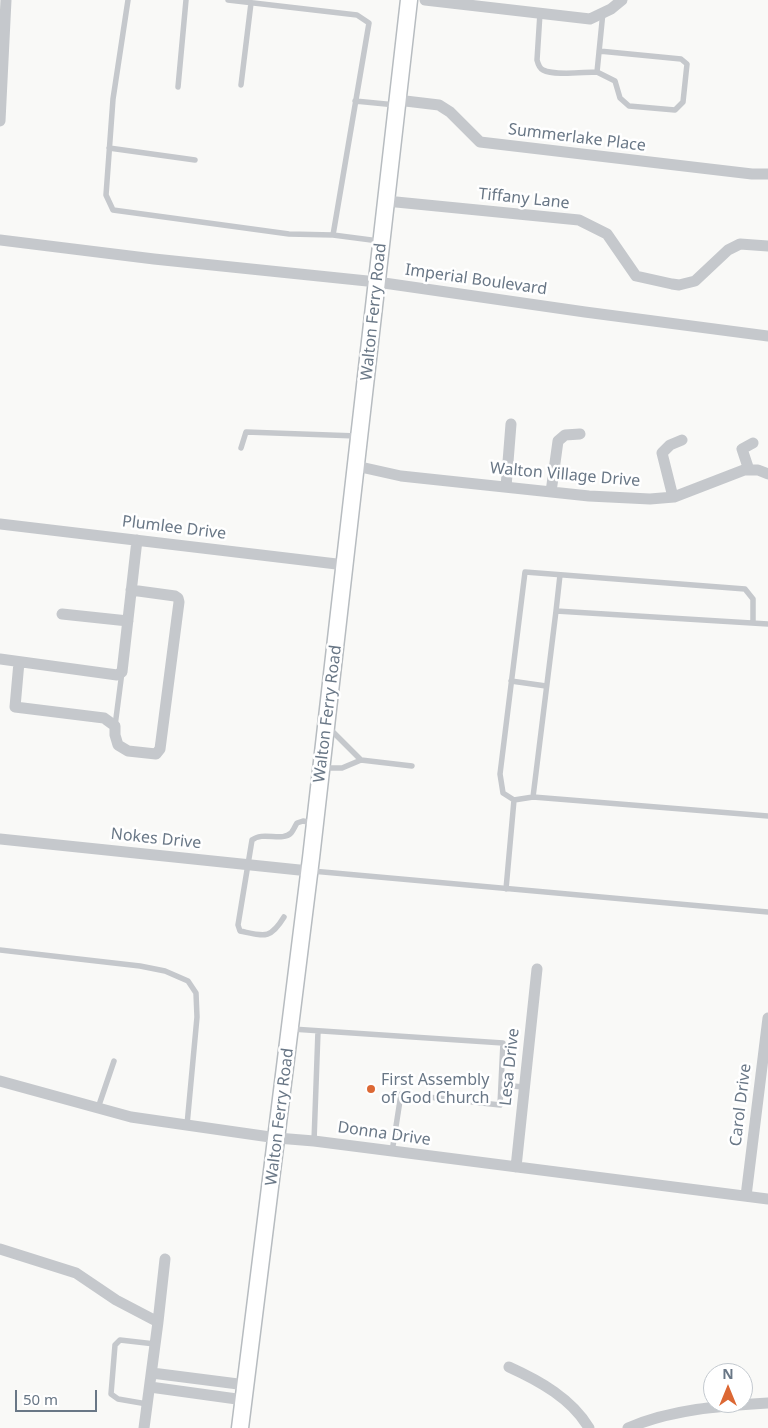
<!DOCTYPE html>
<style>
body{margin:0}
#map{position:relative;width:768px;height:1428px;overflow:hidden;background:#f9f9f7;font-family:"Noto Sans",sans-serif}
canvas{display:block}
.north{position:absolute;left:703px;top:1363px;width:50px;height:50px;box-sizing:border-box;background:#fff;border:1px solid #c3c9cf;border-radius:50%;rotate:0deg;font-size:14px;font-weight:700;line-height:20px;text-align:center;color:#697786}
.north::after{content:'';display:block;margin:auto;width:18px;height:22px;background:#dc6834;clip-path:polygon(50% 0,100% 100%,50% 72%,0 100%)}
.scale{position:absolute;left:15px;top:1390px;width:82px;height:22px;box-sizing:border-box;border:2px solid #697786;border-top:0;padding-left:6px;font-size:15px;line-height:18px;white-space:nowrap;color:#697786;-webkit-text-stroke:4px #fff;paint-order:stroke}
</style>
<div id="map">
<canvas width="768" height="1428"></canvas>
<div class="north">N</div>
<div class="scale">50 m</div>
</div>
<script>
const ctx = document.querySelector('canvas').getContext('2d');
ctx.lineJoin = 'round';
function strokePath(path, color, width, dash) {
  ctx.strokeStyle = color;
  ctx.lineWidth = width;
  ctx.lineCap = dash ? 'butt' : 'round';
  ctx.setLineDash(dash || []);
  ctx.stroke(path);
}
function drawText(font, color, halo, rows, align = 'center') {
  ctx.font = font + ' "Noto Sans",sans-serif';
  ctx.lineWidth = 5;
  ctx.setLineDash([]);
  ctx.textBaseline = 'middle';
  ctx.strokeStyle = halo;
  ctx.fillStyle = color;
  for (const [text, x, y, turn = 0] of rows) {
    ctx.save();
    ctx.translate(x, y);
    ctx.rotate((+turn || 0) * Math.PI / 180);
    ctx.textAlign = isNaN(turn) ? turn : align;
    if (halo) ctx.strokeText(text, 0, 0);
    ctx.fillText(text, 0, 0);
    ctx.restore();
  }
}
const lane = new Path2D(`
 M 128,0 L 113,99 L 106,195 L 113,210 L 289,234 L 333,235 L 379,241
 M 228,0 L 357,15 L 369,23 L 333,235
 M 540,13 L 537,60 C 538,64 539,68 543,70 C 554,76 583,72 597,72
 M 599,51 L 681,59 L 687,64 L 683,102 L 675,110 L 629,106 L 620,98 L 615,81 L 597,72 L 603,12
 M 241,85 L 251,3
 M 178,87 L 186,0
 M 355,101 L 396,105
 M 109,148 L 195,160
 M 241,448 L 246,432 L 357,436
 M 556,611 L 560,575
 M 511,681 L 546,686
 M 115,726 L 122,672
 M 329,728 L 361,760
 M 323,768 L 342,768 L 361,760 L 412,766
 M 533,797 L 768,816
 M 514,800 L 503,793 L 500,774 L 525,572 L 745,589 L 753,599 L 753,623
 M 312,871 L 768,912
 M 506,889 L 514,800 L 533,797 L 556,611 L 768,624
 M 284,917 C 270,940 264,936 240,931 L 238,925 L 252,840 C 263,831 282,842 291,833 C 293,831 295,826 297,823 L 303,821 L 314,823
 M 0,950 L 140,966 L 165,971 L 188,981 L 196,993 L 197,1017 L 187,1125
 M 292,1029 L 503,1043 L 500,1105 L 401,1094 L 392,1152
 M 501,1085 L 524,1087
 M 98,1108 L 114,1061
 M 314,1141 L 318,1031
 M 147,1404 L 118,1399 L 111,1394 L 115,1345 L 120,1340 L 155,1344`);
const street = new Path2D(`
 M 425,0 L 590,19 L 611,9 L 622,0
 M 397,100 L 439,105 L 450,112 L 480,142 L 752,174 L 768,174
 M 0,121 L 6,0
 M 386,201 L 579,220 L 607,234 L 636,276 L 672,284 L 679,285 L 695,281 L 728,250 L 740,244 L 768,246
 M 0,240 L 154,259 L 377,282 L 585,312 L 768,336
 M 356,466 L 401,476 L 589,496 L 650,499 L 674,497 L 744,470 L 758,470 L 768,474
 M 749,470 L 742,449 L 753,443
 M 506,487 L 511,424
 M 551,492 L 558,441 L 565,435 L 580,434
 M 673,497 L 662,453 L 670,445 L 682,440
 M 0,524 L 345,565
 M 62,614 L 128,621
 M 0,659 L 117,675 L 122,672 L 137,540
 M 19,662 L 15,707 L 104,718 L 115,726 L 115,735 L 118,745 L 128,751 L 156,754 L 160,749 L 179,602 L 178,598 L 175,596 L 131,590
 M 0,839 L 309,871
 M 0,1081 L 131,1117 L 277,1138 L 314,1141 L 768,1199
 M 516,1167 L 537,969
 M 746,1196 L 768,1018
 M 0,1249 L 76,1273 L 116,1300 L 158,1322 L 144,1428
 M 158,1322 L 165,1259
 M 509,1367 C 540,1381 572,1399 589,1428
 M 152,1373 L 246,1385
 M 150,1387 L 244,1400
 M 628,1428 C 672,1409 720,1406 768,1403`);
const secondary = new Path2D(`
 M 240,1428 L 311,858 L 409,0`);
const markers = [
 [371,1089,5,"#dc6834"]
];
const streetNames = [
 ["Summerlake Place",577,138,7],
 ["Tiffany Lane",524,199,6],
 ["Imperial Boulevard",476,280,8],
 ["Walton Ferry Road",374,312,-84],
 ["Walton Village Drive",565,475,5],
 ["Plumlee Drive",174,528,7],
 ["Walton Ferry Road",328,714,-83],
 ["Nokes Drive",156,839,6],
 ["Lesa Drive",510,1067,-84],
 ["Carol Drive",741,1105,-83],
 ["Walton Ferry Road",280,1117,-83],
 ["Donna Drive",384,1134,8]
];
const poiNames = [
 ["First Assembly",381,1080],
 ["of God Church",381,1098]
];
strokePath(secondary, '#b7bcc0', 19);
strokePath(lane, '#c5c8cc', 5.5);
strokePath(street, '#c5c8cc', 11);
strokePath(secondary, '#fff', 16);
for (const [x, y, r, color] of markers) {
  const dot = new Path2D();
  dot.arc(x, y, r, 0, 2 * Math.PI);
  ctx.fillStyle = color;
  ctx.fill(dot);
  strokePath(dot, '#fff', 2);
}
drawText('16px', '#697786', '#fff', streetNames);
drawText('16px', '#697786', '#fff', poiNames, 'left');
</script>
